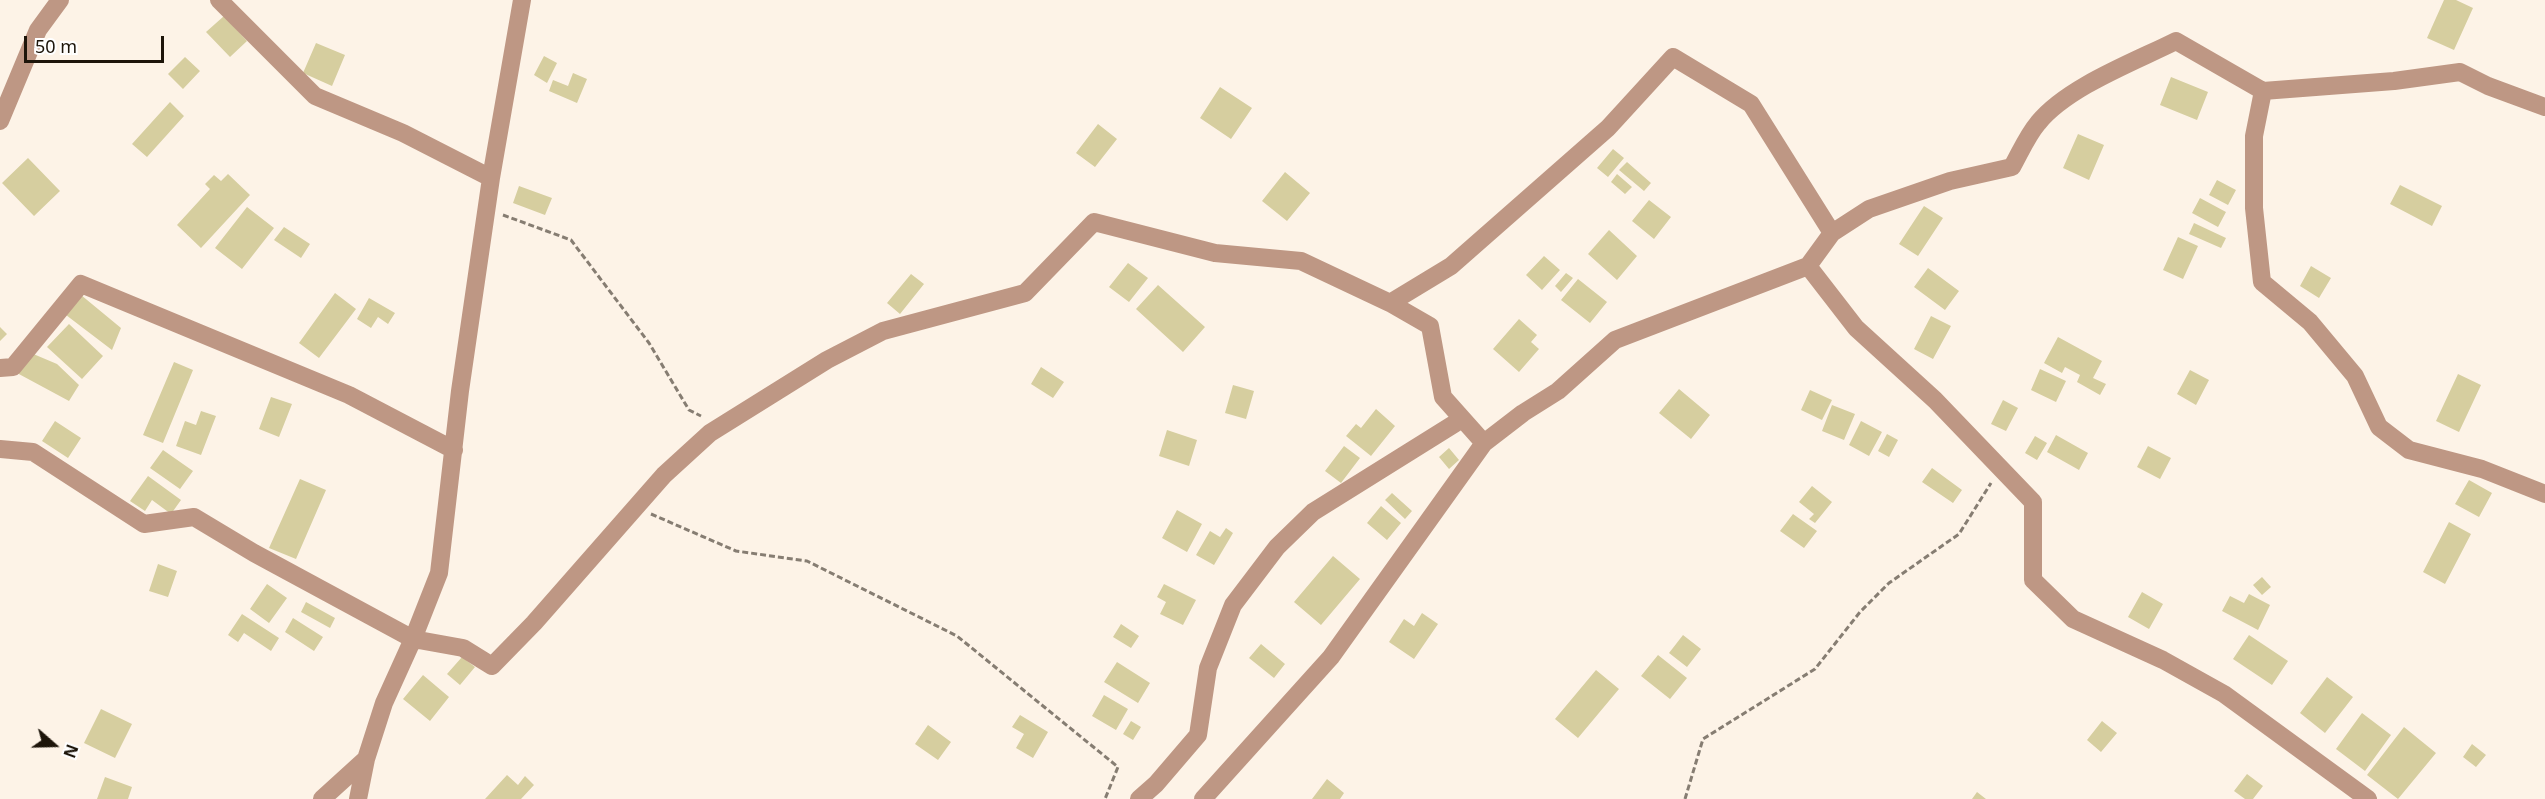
<!DOCTYPE html>
<style>
body{margin:0}
#map{position:relative;width:2545px;height:799px;overflow:hidden;background:#fdf3e7;font-family:"Noto Sans",sans-serif}
canvas{display:block}
.north{position:absolute;left:24px;top:715px;width:60px;height:60px;-webkit-text-stroke:4px #fff;paint-order:stroke;rotate:110deg;font-size:16px;font-weight:700;line-height:24px;text-align:center;color:#1d150a}
.north::after{content:'';display:block;margin:auto;width:21px;height:27px;background:#1d150a;clip-path:polygon(50% 0,100% 100%,50% 72%,0 100%)}
.scale{position:absolute;left:24px;top:36px;width:140px;height:27px;box-sizing:border-box;border:3px solid #1d150a;border-top:0;padding-left:8px;font-size:18px;line-height:21px;white-space:nowrap;color:#1d150a;-webkit-text-stroke:4px #fff;paint-order:stroke}
</style>
<div id="map">
<canvas width="2545" height="799"></canvas>
<div class="north">N</div>
<div class="scale">50 m</div>
</div>
<script>
const ctx = document.querySelector('canvas').getContext('2d');
ctx.lineJoin = 'round';
function paint(path, color) {
  ctx.fillStyle = color;
  ctx.fill(path, 'evenodd');
}
function strokePath(path, color, width, dash) {
  ctx.strokeStyle = color;
  ctx.lineWidth = width;
  ctx.lineCap = dash ? 'butt' : 'round';
  ctx.setLineDash(dash || []);
  ctx.stroke(path);
}
const building = new Path2D(`
 M 2444,0 L 2456,0 L 2473,8 L 2454,50 L 2427,38 Z
 M 224,16 L 247,41 L 230,57 L 206,32 Z
 M 316,43 L 345,55 L 332,86 L 303,73 Z
 M 544,56 L 557,63 L 547,83 L 534,75 Z
 M 185,57 L 200,71 L 183,89 L 168,74 Z
 M 573,73 L 587,79 L 577,103 L 549,91 L 553,80 L 568,86 Z
 M 2171,77 L 2208,92 L 2197,120 L 2160,105 Z
 M 1220,87 L 1252,108 L 1231,139 L 1200,118 Z
 M 170,102 L 184,116 L 147,157 L 132,144 Z
 M 1098,124 L 1117,139 L 1095,167 L 1076,153 Z
 M 2078,134 L 2104,145 L 2089,180 L 2063,168 Z
 M 1613,149 L 1624,158 L 1608,177 L 1597,168 Z
 M 28,158 L 60,191 L 34,216 L 2,183 Z
 M 1627,162 L 1651,183 L 1644,191 L 1619,170 Z
 M 1285,172 L 1310,193 L 1287,221 L 1262,201 Z
 M 228,174 L 250,195 L 201,248 L 177,225 L 210,189 L 205,184 L 214,175 L 221,181 Z
 M 1617,174 L 1632,187 L 1625,194 L 1611,182 Z
 M 2217,180 L 2236,190 L 2228,205 L 2209,195 Z
 M 2400,185 L 2442,206 L 2432,226 L 2390,204 Z
 M 519,186 L 552,198 L 545,215 L 513,203 Z
 M 2200,198 L 2226,212 L 2218,227 L 2192,213 Z
 M 1649,200 L 1671,217 L 1654,239 L 1632,221 Z
 M 1924,206 L 1943,218 L 1918,256 L 1899,244 Z
 M 247,207 L 274,228 L 242,269 L 215,248 Z
 M 2194,223 L 2226,238 L 2221,248 L 2189,234 Z
 M 284,227 L 310,244 L 301,258 L 274,240 Z
 M 1609,230 L 1637,256 L 1617,280 L 1588,254 Z
 M 2178,237 L 2198,246 L 2183,279 L 2163,270 Z
 M 1544,256 L 1560,270 L 1542,290 L 1526,275 Z
 M 1128,263 L 1148,278 L 1129,302 L 1109,287 Z
 M 2311,266 L 2331,278 L 2319,298 L 2300,286 Z
 M 1928,268 L 1959,291 L 1945,310 L 1914,287 Z
 M 1566,273 L 1573,278 L 1561,292 L 1555,286 Z
 M 911,274 L 924,284 L 900,314 L 887,303 Z
 M 1578,279 L 1607,302 L 1590,323 L 1561,300 Z
 M 1158,285 L 1205,327 L 1183,352 L 1136,309 Z
 M 335,293 L 356,309 L 319,358 L 299,343 Z
 M 81,295 L 121,328 L 112,350 L 66,315 Z
 M 369,298 L 395,313 L 388,324 L 378,317 L 371,328 L 357,319 Z
 M 1931,316 L 1951,326 L 1933,359 L 1914,349 Z
 M 1519,319 L 1537,335 L 1531,342 L 1539,349 L 1519,372 L 1493,349 Z
 M 69,324 L 103,356 L 82,379 L 47,347 Z
 M 0,327 L 7,334 L 0,341 Z
 M 2058,337 L 2102,361 L 2093,378 L 2106,384 L 2100,395 L 2077,382 L 2080,375 L 2065,367 L 2062,373 L 2044,363 Z
 M 31,353 L 57,364 L 79,385 L 69,401 L 17,373 Z
 M 174,362 L 193,370 L 163,443 L 143,435 Z
 M 1041,367 L 1064,382 L 1053,398 L 1031,384 Z
 M 2040,369 L 2066,381 L 2056,402 L 2031,390 Z
 M 2190,370 L 2209,380 L 2196,405 L 2177,394 Z
 M 2458,374 L 2481,385 L 2459,432 L 2436,421 Z
 M 1233,385 L 1254,391 L 1246,419 L 1225,413 Z
 M 1679,389 L 1710,415 L 1691,439 L 1659,413 Z
 M 1810,390 L 1832,400 L 1822,420 L 1801,410 Z
 M 271,397 L 292,404 L 279,437 L 259,429 Z
 M 2003,400 L 2018,408 L 2006,431 L 1991,424 Z
 M 1832,405 L 1855,414 L 1844,440 L 1822,431 Z
 M 1376,409 L 1395,426 L 1371,456 L 1346,436 L 1356,424 L 1361,428 Z
 M 201,411 L 216,416 L 201,455 L 176,446 L 185,421 L 196,425 Z
 M 55,421 L 81,438 L 68,458 L 42,441 Z
 M 1861,421 L 1882,432 L 1869,456 L 1849,445 Z
 M 1167,430 L 1197,440 L 1189,466 L 1159,456 Z
 M 1887,434 L 1898,440 L 1889,457 L 1878,451 Z
 M 2056,435 L 2088,453 L 2079,470 L 2047,452 Z
 M 2035,436 L 2047,443 L 2037,460 L 2025,453 Z
 M 1344,446 L 1360,458 L 1341,483 L 1325,471 Z
 M 2148,446 L 2171,458 L 2160,479 L 2137,467 Z
 M 1449,448 L 1459,460 L 1449,469 L 1439,457 Z
 M 163,450 L 193,471 L 180,489 L 150,468 Z
 M 1932,468 L 1962,490 L 1953,503 L 1922,482 Z
 M 148,476 L 181,500 L 171,514 L 152,500 L 145,511 L 130,501 Z
 M 300,479 L 326,490 L 296,559 L 269,548 Z
 M 2469,480 L 2492,493 L 2479,517 L 2455,504 Z
 M 1812,486 L 1832,502 L 1815,523 L 1809,519 L 1814,514 L 1799,502 Z
 M 1392,493 L 1412,511 L 1405,519 L 1385,500 Z
 M 1381,506 L 1401,523 L 1387,540 L 1367,523 Z
 M 1177,510 L 1202,524 L 1187,552 L 1162,538 Z
 M 1793,514 L 1817,531 L 1804,548 L 1780,531 Z
 M 2449,522 L 2471,534 L 2445,584 L 2423,572 Z
 M 1226,528 L 1233,533 L 1214,565 L 1196,555 L 1210,531 L 1220,537 Z
 M 1333,556 L 1360,579 L 1321,625 L 1294,602 Z
 M 158,564 L 177,571 L 168,597 L 149,591 Z
 M 2262,577 L 2271,587 L 2262,595 L 2253,585 Z
 M 267,584 L 287,598 L 269,623 L 250,609 Z
 M 1164,584 L 1196,600 L 1183,625 L 1160,614 L 1166,602 L 1157,597 Z
 M 2142,592 L 2163,604 L 2149,629 L 2128,617 Z
 M 2249,594 L 2270,605 L 2258,630 L 2222,611 L 2230,596 L 2244,603 Z
 M 306,602 L 335,618 L 330,628 L 301,612 Z
 M 1422,613 L 1438,624 L 1414,659 L 1389,642 L 1404,619 L 1414,626 Z
 M 242,614 L 279,638 L 271,651 L 244,633 L 238,642 L 228,635 Z
 M 293,618 L 323,637 L 314,651 L 285,632 Z
 M 1121,624 L 1139,636 L 1131,648 L 1113,637 Z
 M 1683,635 L 1701,649 L 1687,667 L 1669,653 Z
 M 2249,635 L 2288,661 L 2272,685 L 2233,659 Z
 M 1261,644 L 1285,664 L 1274,678 L 1249,658 Z
 M 1658,655 L 1687,678 L 1670,699 L 1641,676 Z
 M 462,657 L 475,667 L 460,685 L 447,674 Z
 M 1117,662 L 1150,683 L 1138,703 L 1104,682 Z
 M 1596,670 L 1619,689 L 1578,738 L 1555,719 Z
 M 423,675 L 449,697 L 430,721 L 403,699 Z
 M 2327,677 L 2353,697 L 2325,733 L 2300,713 Z
 M 1104,695 L 1128,709 L 1116,730 L 1092,716 Z
 M 101,709 L 132,724 L 115,758 L 84,743 Z
 M 2362,713 L 2391,735 L 2365,771 L 2336,749 Z
 M 1020,715 L 1048,732 L 1033,758 L 1016,748 L 1024,734 L 1012,727 Z
 M 1131,721 L 1141,727 L 1133,740 L 1123,734 Z
 M 2102,721 L 2117,733 L 2101,752 L 2087,740 Z
 M 928,725 L 951,742 L 938,760 L 915,744 Z
 M 2404,727 L 2436,753 L 2398,799 L 2367,775 Z
 M 2472,744 L 2486,755 L 2476,767 L 2463,757 Z
 M 2247,774 L 2263,786 L 2253,799 L 2245,799 L 2234,791 Z
 M 507,775 L 518,785 L 525,776 L 534,785 L 521,799 L 485,799 Z
 M 105,777 L 132,787 L 128,799 L 97,799 Z
 M 1327,779 L 1344,793 L 1340,799 L 1312,799 Z
 M 1977,792 L 1986,799 L 1972,799 Z`);
const path = new Path2D(`
 M 503,215 L 571,240 L 649,343 L 689,410 L 701,416
 M 651,514 L 736,551 L 807,561 L 957,636 L 1118,767 L 1105,799
 M 1685,799 L 1703,739 L 1815,669 L 1860,612 L 1889,583 L 1959,534 L 1991,483`);
const street = new Path2D(`
 M 219,0 L 315,96 L 403,133 L 491,178
 M 2263,91 L 2254,136 L 2254,208 L 2262,282 L 2310,322 L 2355,376 L 2379,427 L 2409,450 L 2482,469 L 2545,494
 M 0,121 L 38,30 L 60,0
 M 1808,266 L 1856,328 L 1935,400 L 2033,502 L 2033,580 L 2073,619 L 2163,660 L 2224,694 L 2368,799
 M 1390,303 L 1430,326 L 1443,397 L 1484,443
 M 0,368 L 13,367 L 81,284 L 349,395 L 454,450
 M 0,449 L 33,452 L 144,524 L 194,517 L 254,553 L 413,639 L 463,648 L 492,666 L 534,623 L 664,475 L 710,433 L 827,360 L 883,331 L 1025,293 L 1094,222 L 1215,253 L 1301,261 L 1390,303 L 1451,266 L 1608,128 L 1673,57 L 1751,104 L 1832,233
 M 322,799 L 366,759
 M 358,799 L 366,759 L 384,703 L 413,639 L 439,573 L 460,391 L 491,178 L 522,0
 M 1139,799 L 1156,784 L 1198,735 L 1208,668 L 1233,605 L 1277,547 L 1313,512 L 1462,419
 M 1203,799 L 1331,657 L 1484,443 L 1523,413 L 1558,391 L 1615,340 L 1808,266 L 1832,233 L 1869,209 L 1950,181 L 2012,167 C 2020,153 2027,136 2038,123 C 2067,87 2134,62 2176,41 L 2263,91 L 2394,81 L 2460,72 L 2488,86 L 2545,107`);
paint(building, '#d6ce9f');
strokePath(path, '#867d72', 3, [6, 3]);
strokePath(street, '#be9784', 18);
</script>
